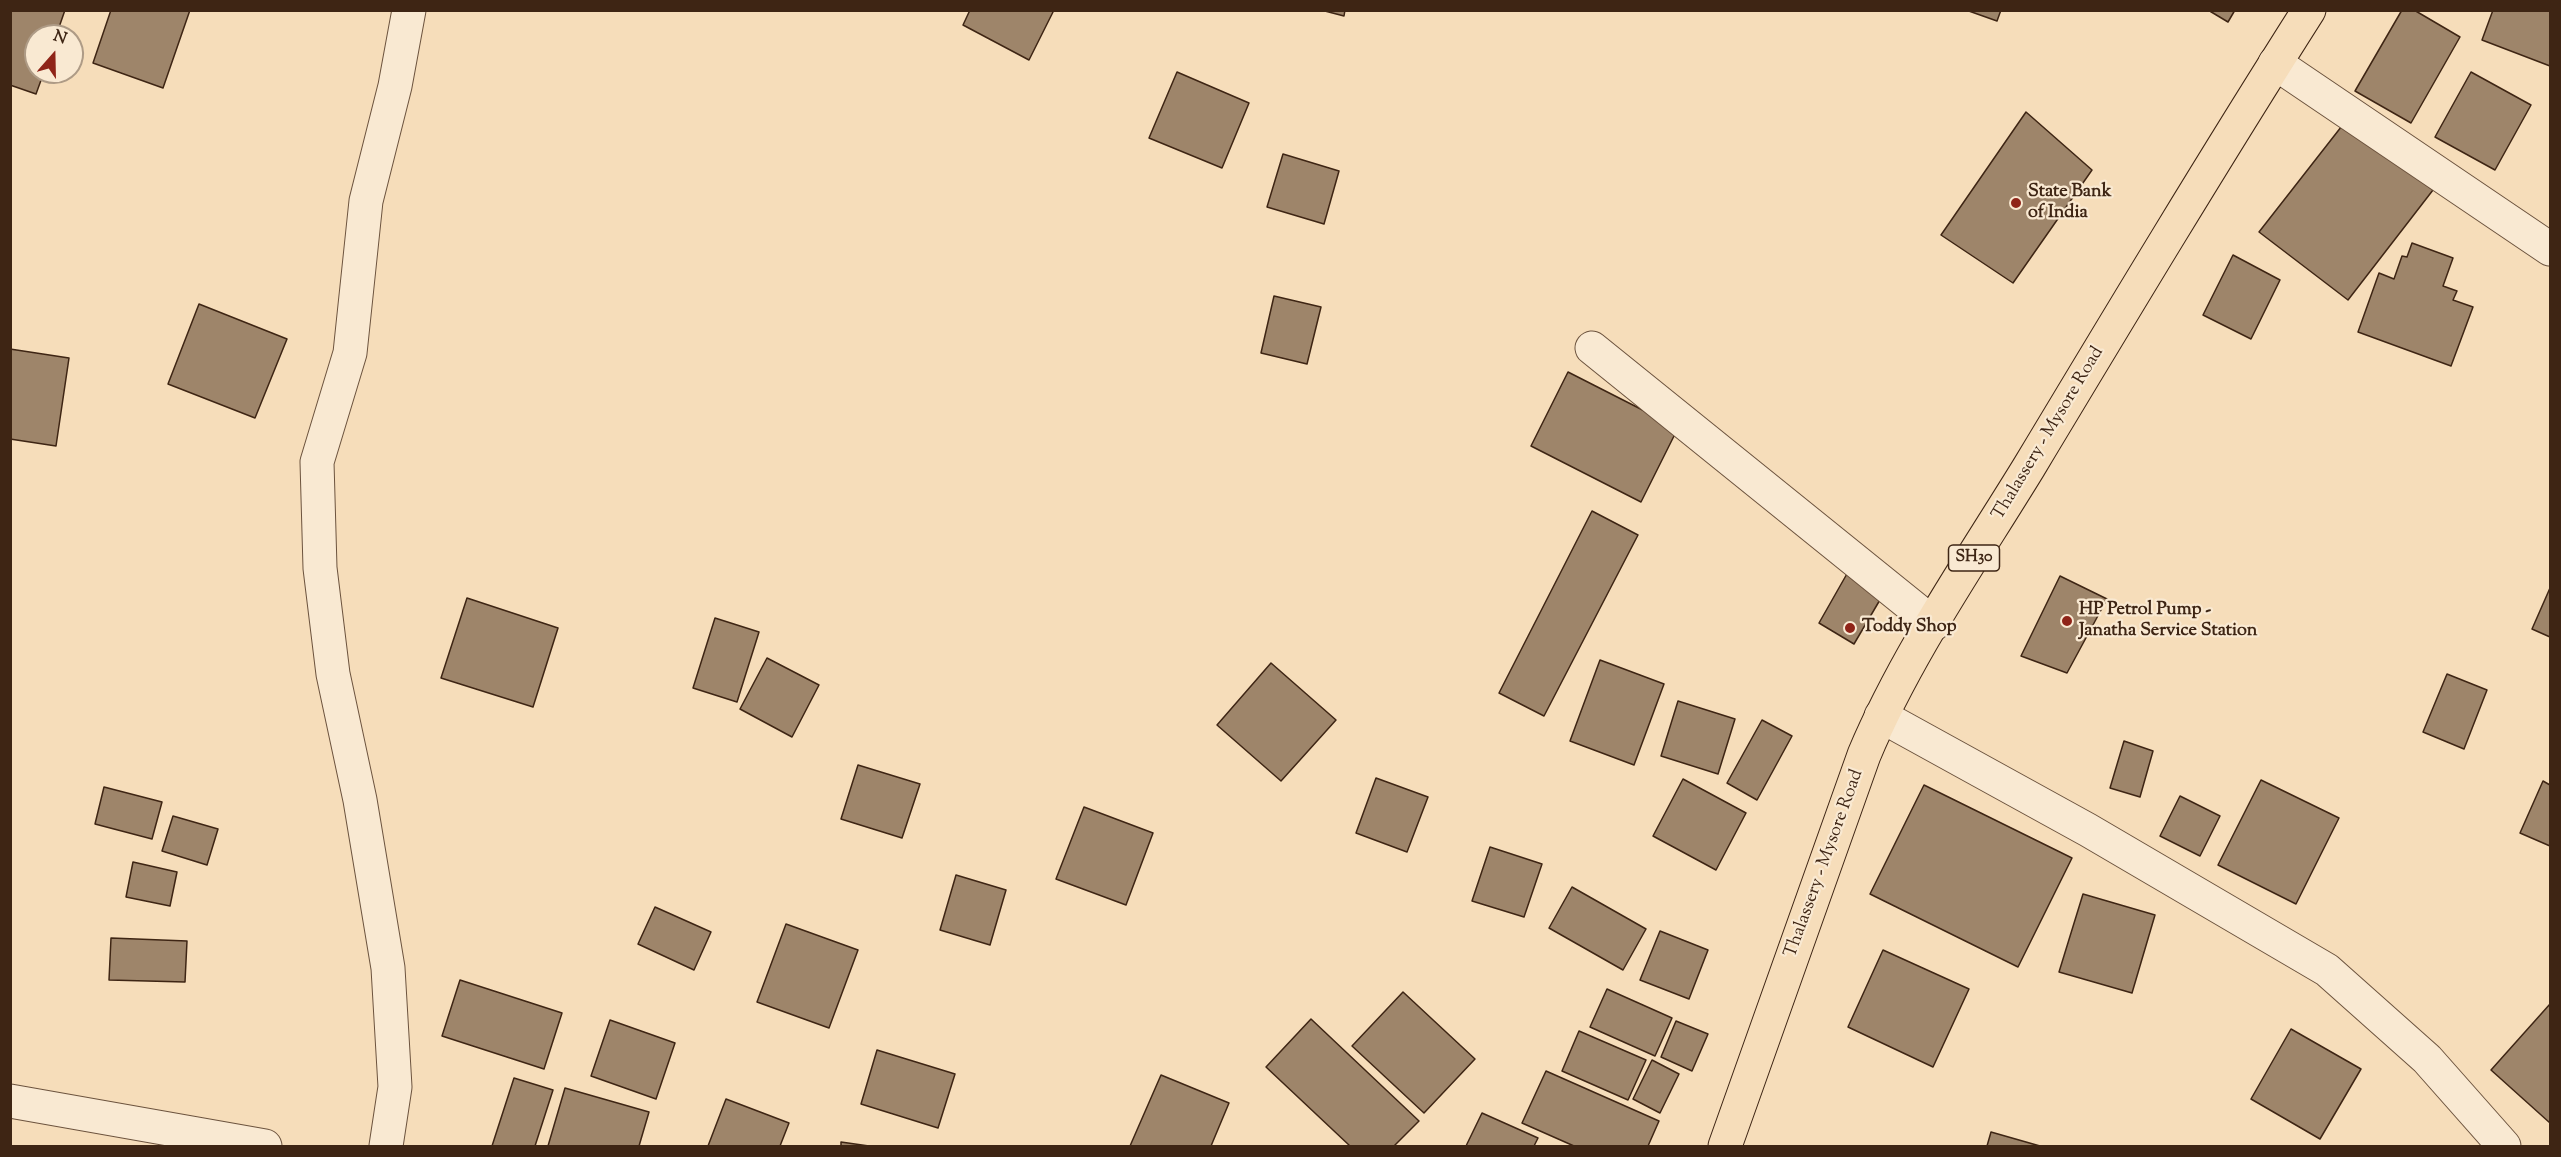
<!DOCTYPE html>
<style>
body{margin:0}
#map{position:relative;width:2561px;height:1157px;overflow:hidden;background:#f6ddba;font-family:"Sorts Mill Goudy",serif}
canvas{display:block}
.frame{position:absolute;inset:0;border:12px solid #3e2514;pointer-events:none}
.north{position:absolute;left:24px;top:24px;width:60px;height:60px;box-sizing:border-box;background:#f9e9d2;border:2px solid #ae9b86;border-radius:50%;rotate:20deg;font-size:16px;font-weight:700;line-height:24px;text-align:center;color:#3e2514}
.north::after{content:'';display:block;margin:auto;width:21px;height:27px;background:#8f2418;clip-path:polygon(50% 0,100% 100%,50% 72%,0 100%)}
</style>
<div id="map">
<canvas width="2561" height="1157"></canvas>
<div class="frame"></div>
<div class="north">N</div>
</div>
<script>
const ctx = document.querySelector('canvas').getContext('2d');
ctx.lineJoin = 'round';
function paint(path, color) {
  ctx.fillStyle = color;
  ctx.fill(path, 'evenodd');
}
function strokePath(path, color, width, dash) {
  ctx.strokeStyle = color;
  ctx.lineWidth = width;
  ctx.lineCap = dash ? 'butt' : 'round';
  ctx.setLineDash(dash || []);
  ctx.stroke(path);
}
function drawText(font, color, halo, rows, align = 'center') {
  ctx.font = font + ' "Sorts Mill Goudy",serif';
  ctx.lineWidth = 4.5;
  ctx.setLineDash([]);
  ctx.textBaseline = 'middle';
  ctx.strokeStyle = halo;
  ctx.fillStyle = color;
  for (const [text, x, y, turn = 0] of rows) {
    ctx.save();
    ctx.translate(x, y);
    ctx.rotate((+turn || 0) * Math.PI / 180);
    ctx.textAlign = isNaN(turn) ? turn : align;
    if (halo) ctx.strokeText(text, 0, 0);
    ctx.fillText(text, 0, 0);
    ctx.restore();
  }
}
const building = new Path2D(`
 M 10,10 L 65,10 L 56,36 L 36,36 L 36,72 L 44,72 L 36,94 L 10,85 Z
 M 111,10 L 190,10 L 163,88 L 93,63 Z
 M 970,10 L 1050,10 L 1053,12 L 1029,60 L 963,25 Z
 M 1321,10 L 1345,10 L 1344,16 Z
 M 1966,10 L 2001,10 L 1997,21 Z
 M 2208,10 L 2235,10 L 2228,22 Z
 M 2402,10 L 2414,10 L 2460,37 L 2411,123 L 2355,91 Z
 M 2493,10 L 2550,10 L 2550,66 L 2482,40 Z
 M 1177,72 L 1249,103 L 1222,168 L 1149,138 Z
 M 2471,72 L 2531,105 L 2495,170 L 2435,137 Z
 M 2026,112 L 2092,170 L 2013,283 L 1941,235 Z
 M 2345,122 L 2433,190 L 2348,300 L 2259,232 Z
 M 1283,154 L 1339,171 L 1324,224 L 1267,207 Z
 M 2412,243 L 2453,258 L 2443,286 L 2457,291 L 2453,300 L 2473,307 L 2451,366 L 2358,332 L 2379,273 L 2394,279 L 2402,256 L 2407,257 Z
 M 2233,255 L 2280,280 L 2251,339 L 2203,315 Z
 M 1274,296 L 1321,307 L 1307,364 L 1261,353 Z
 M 199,304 L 287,339 L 255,418 L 168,384 Z
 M 10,349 L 69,358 L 56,446 L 10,439 Z
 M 1568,372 L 1678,428 L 1641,502 L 1531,446 Z
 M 1592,511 L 1638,535 L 1544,716 L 1499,693 Z
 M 1848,572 L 1884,593 L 1854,644 L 1819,623 Z
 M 2060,576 L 2107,599 L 2067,673 L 2021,656 Z
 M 2550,588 L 2550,637 L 2532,629 Z
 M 467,598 L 558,628 L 533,707 L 441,678 Z
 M 715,618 L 759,632 L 737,702 L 693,688 Z
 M 767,658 L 819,685 L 792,737 L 740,709 Z
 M 1600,660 L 1664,684 L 1634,765 L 1570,741 Z
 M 1271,663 L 1336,720 L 1281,781 L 1217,725 Z
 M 2447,674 L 2487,690 L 2464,749 L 2423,732 Z
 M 1678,701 L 1735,719 L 1718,774 L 1661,756 Z
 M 1762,720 L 1792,736 L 1757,800 L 1727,783 Z
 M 2124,741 L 2153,751 L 2140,797 L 2110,788 Z
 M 858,765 L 920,784 L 902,838 L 841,819 Z
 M 1376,778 L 1428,797 L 1407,852 L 1356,833 Z
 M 1683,779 L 1746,813 L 1716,870 L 1653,836 Z
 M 2261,780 L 2339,818 L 2296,904 L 2218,865 Z
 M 2543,781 L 2550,785 L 2550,846 L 2520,833 Z
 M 1924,785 L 2072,858 L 2018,967 L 1870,894 Z
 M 104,787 L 162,802 L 152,839 L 95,824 Z
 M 2180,796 L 2220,816 L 2200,856 L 2160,836 Z
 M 1084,807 L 1153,833 L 1126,905 L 1056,879 Z
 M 173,816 L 218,829 L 207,865 L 162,851 Z
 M 1490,847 L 1542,864 L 1524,917 L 1472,901 Z
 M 133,862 L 177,872 L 170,906 L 126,897 Z
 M 956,875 L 1006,890 L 990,945 L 940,930 Z
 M 1572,887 L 1646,929 L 1623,970 L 1549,928 Z
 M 2083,894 L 2155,915 L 2132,993 L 2059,972 Z
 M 655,907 L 711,932 L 694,970 L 638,944 Z
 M 786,924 L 858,950 L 829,1028 L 757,1002 Z
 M 1660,931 L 1708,950 L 1689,999 L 1640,980 Z
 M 111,938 L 187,941 L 185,982 L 109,980 Z
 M 1883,950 L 1969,989 L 1933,1067 L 1848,1027 Z
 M 460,980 L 562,1013 L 544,1069 L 442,1036 Z
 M 1607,989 L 1672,1018 L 1655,1056 L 1590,1027 Z
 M 1403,992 L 1475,1059 L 1424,1113 L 1352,1046 Z
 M 2550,1004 L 2550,1123 L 2491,1070 Z
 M 1311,1019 L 1419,1121 L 1394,1146 L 1350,1146 L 1266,1067 Z
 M 610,1020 L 675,1043 L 656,1099 L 591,1076 Z
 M 1676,1021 L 1708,1034 L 1692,1071 L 1661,1057 Z
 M 2291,1029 L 2361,1069 L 2320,1139 L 2251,1099 Z
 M 1579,1031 L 1646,1060 L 1628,1100 L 1562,1071 Z
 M 877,1050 L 955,1074 L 938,1128 L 861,1104 Z
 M 1652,1060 L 1679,1074 L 1660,1113 L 1633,1099 Z
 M 1546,1071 L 1659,1121 L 1648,1146 L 1574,1146 L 1522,1123 Z
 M 1161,1075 L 1229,1103 L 1211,1146 L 1130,1146 Z
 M 514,1078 L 553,1090 L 535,1146 L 492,1146 Z
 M 565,1088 L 649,1112 L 639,1146 L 548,1146 Z
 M 726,1099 L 789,1123 L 780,1146 L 708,1146 Z
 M 1482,1113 L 1538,1138 L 1534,1146 L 1466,1146 Z
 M 1991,1132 L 2040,1146 L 1987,1146 Z
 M 841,1142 L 869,1146 L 841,1146 Z`);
const minor = new Path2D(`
 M 2275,63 L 2550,249
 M 1592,348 L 1934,624
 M 1881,716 L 2088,830 L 2327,970 L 2427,1059 L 2504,1146
 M 10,1101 L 265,1146
 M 386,1146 L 395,1087 L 388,968 L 360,800 L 333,674 L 320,568 L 317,462 L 350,353 L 366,201 L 395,86 L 409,10`);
const primary = new Path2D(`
 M 1725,1146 L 1864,755 C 1906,655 1972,560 2029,467 C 2121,314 2213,161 2309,10`);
const markers = [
 [2016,203,6,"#8f2418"],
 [2067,621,6,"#8f2418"],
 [1850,628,6,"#8f2418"]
];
const shields = [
 [1974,558,51]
];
const shieldNames = [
 ["SH30",1974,558]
];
const poiNames = [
 ["State Bank",2028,193],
 ["of India",2028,214],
 ["HP Petrol Pump -",2079,611],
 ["Janatha Service Station",2079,632],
 ["Toddy Shop",1862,628]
];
const streetNames = [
 ["Thalassery - Mysore Road",2049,434,-59],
 ["Thalassery - Mysore Road",1825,864,-70]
];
paint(building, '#9e856a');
strokePath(building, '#3e2514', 1.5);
strokePath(minor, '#6c533e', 35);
strokePath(primary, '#3e2514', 35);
strokePath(minor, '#f9e9d2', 33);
strokePath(primary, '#f6ddba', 33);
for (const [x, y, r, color] of markers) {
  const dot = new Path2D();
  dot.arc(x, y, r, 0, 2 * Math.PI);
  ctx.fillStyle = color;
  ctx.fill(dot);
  strokePath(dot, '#f9e9d2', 2);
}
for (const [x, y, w] of shields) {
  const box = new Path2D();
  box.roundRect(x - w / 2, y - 13, w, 26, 4.5);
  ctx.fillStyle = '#f9e9d2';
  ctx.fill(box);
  strokePath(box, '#3e2514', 1.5);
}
drawText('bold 16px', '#3e2514', null, shieldNames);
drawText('bold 18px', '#3e2514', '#f9e9d2', poiNames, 'left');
drawText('18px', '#3e2514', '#f9e9d2', streetNames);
</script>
